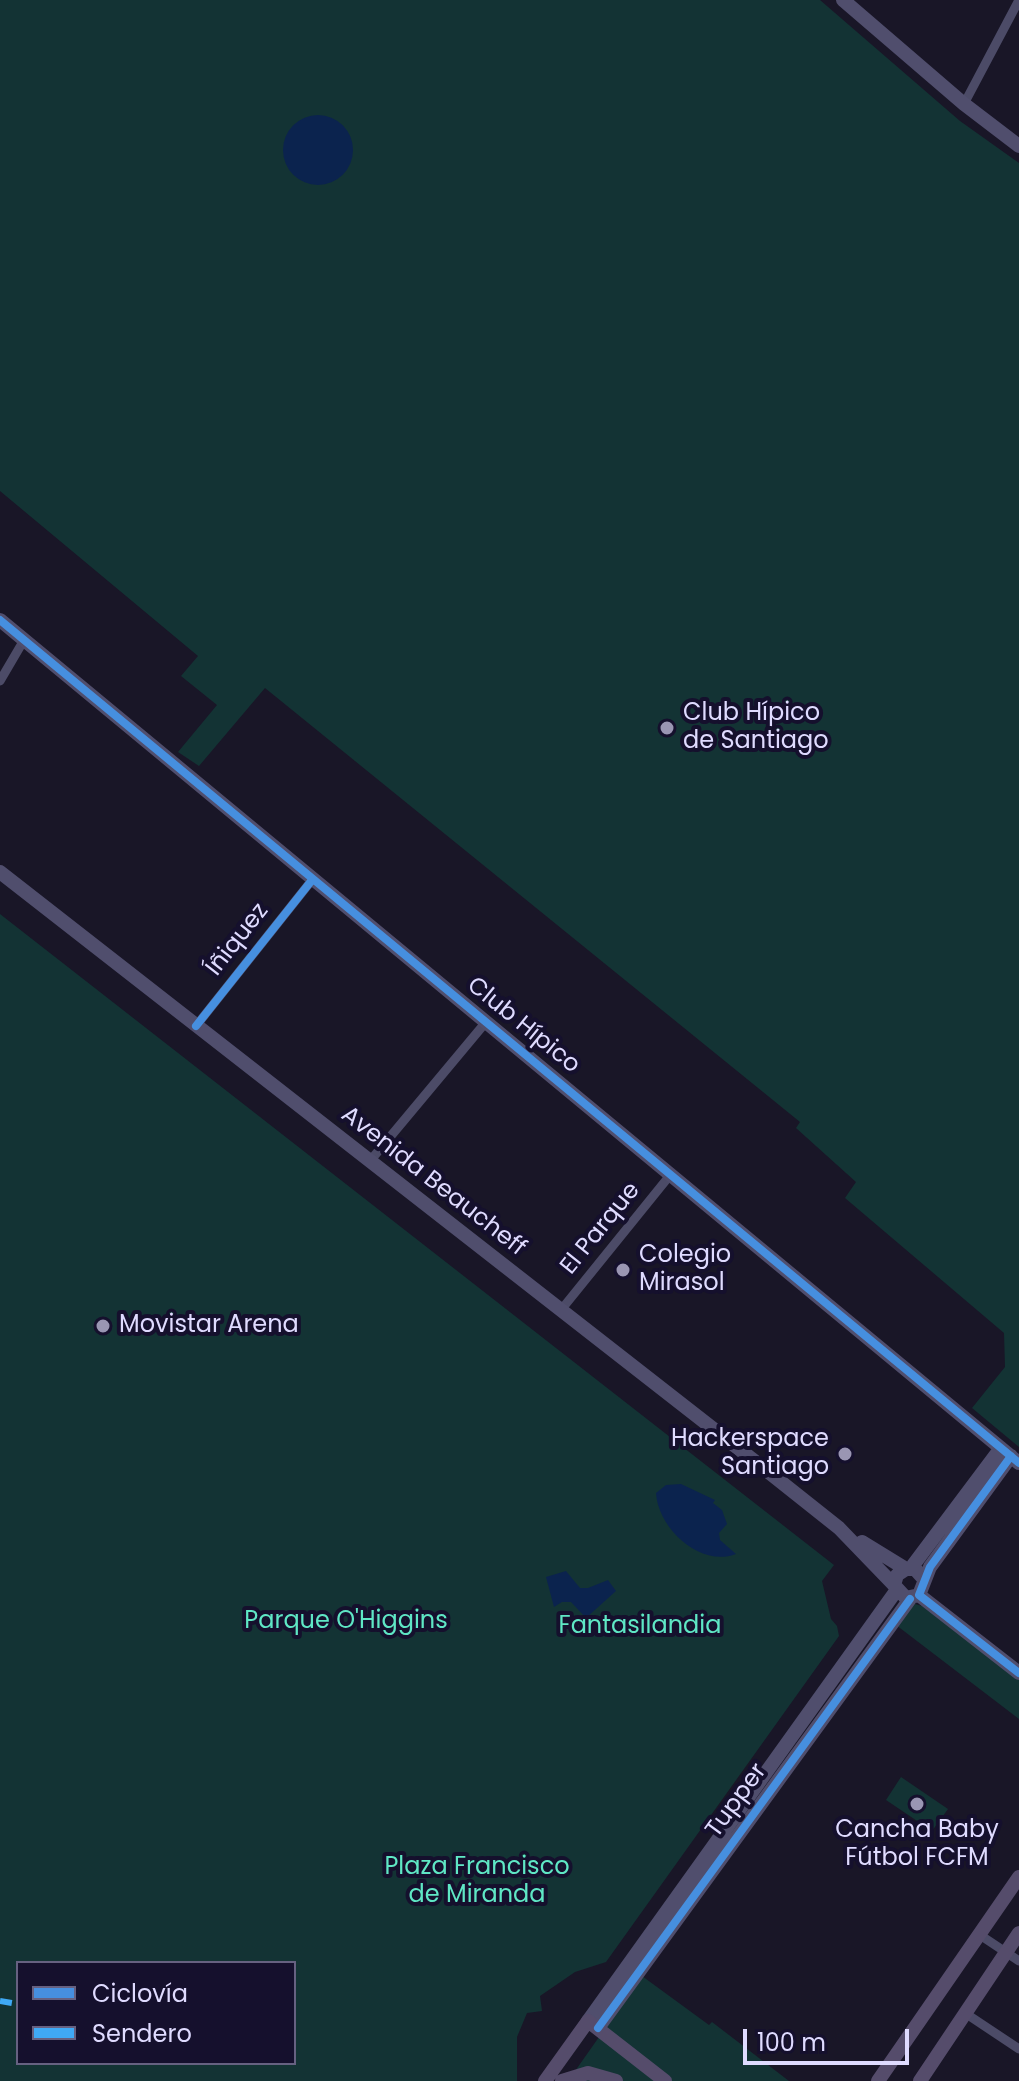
<!DOCTYPE html>
<meta charset="utf-8">
<style>
body{margin:0}
#map{position:relative;width:1019px;height:2081px;overflow:hidden;background:#191627;font-family:Poppins,sans-serif}
canvas{display:block}
.legend{position:absolute;left:16px;top:1961px;width:280px;height:104px;box-sizing:border-box;background:#15102d;border:2px solid #666181;margin:0;padding:10px 14px;list-style:none;font-size:24px;color:#dfdbff}
.legend li{display:flex;align-items:center;gap:16px;height:40px}
.legend b{width:40px;border:2px solid #666181}
.scale{position:absolute;left:743px;top:2029px;width:166px;height:36px;box-sizing:border-box;border:4px solid #dfdbff;border-top:0;padding-left:10px;font-size:24px;line-height:28px;white-space:nowrap;color:#dfdbff;-webkit-text-stroke:6px #15102d;paint-order:stroke}
</style>
<div id="map">
<canvas width="1019" height="2081"></canvas>
<ul class="legend">
<li><b style="height:10px;background:#468fdf"></b>Ciclovía</li>
<li><b style="height:10px;background:#3fa9f5"></b>Sendero</li>
</ul>
<div class="scale">100 m</div>
</div>
<script>
const ctx = document.querySelector('canvas').getContext('2d');
ctx.lineJoin = 'round';
function paint(path, color) {
  ctx.fillStyle = color;
  ctx.fill(path, 'evenodd');
}
function strokePath(path, color, width, dash) {
  ctx.strokeStyle = color;
  ctx.lineWidth = width;
  ctx.lineCap = dash ? 'butt' : 'round';
  ctx.setLineDash(dash || []);
  ctx.stroke(path);
}
function drawText(font, color, halo, rows, align = 'center') {
  ctx.font = font + ' Poppins,sans-serif';
  ctx.lineWidth = 8;
  ctx.setLineDash([]);
  ctx.textBaseline = 'middle';
  ctx.strokeStyle = halo;
  ctx.fillStyle = color;
  for (const [text, x, y, turn = 0] of rows) {
    ctx.save();
    ctx.translate(x, y);
    ctx.rotate((+turn || 0) * Math.PI / 180);
    ctx.textAlign = isNaN(turn) ? turn : align;
    if (halo) ctx.strokeText(text, 0, 0);
    ctx.fillText(text, 0, 0);
    ctx.restore();
  }
}
const green = new Path2D(`
 M 0,0 L 820,0 L 960,121 L 1019,163 L 1019,1447 L 972,1408 L 1005,1367 L 1004,1333 L 845,1198 L 856,1182 L 796,1128 L 800,1122 L 265,688 L 199,766 L 178,752 L 217,705 L 181,676 L 198,656 L 0,491 Z
 M 0,914 L 834,1565 L 822,1581 L 831,1619 L 837,1626 L 839,1636 L 606,1962 L 575,1972 L 540,1996 L 542,2011 L 527,2013 L 517,2037 L 517,2081 L 0,2081 ZM 18,1963 L 294,1963 L 294,2063 L 18,2063 Z
 M 915,1604 L 922,1606 L 1019,1678 L 1019,1719 L 896,1625 Z
 M 901,1777 L 948,1809 L 932,1831 L 886,1800 Z
 M 642,1976 L 709,2025 L 712,2022 L 789,2081 L 568,2081 Z`);
const water = new Path2D(`
 M283 150a35 35 0 1 1 70 0a35 35 0 1 1-70 0Z
 M 681,1484 L 715,1500 L 713,1503 L 722,1510 L 727,1524 L 719,1533 L 720,1540 L 736,1554 C 700,1568 658,1528 656,1493 L 666,1485 Z
 M 566,1571 L 580,1588 L 588,1588 L 608,1580 L 616,1591 L 586,1618 L 571,1602 L 562,1602 L 554,1607 L 546,1577 Z`);
const street = new Path2D(`
 M 964,104 L 1019,0
 M 0,681 L 24,640
 M 196,1026 L 312,880
 M 370,1161 L 486,1022
 M 561,1310 L 671,1174
 M 980,1935 L 1019,1961
 M 965,2013 L 1019,2049`);
const secondary = new Path2D(`
 M 843,0 L 964,104 L 1019,146
 M 0,620 L 1019,1463
 M 0,872 L 766,1470 L 839,1528 L 894,1585
 M 862,1542 L 906,1569
 M 911,1568 L 1001,1448
 M 924,1579 L 915,1569 L 906,1569 L 897,1575 L 894,1585 L 906,1598 L 919,1595 L 930,1567 L 1011,1456
 M 919,1595 L 1019,1673
 M 588,2021 L 896,1591
 M 598,2028 L 910,1599`);
const primary = new Path2D(`
 M 545,2081 L 588,2021 L 665,2081
 M 562,2081 L 588,2073 L 616,2081
 M 878,2081 L 1019,1877
 M 920,2081 L 1019,1933`);
const quiet = new Path2D(`
 M 0,2001 L 18,2004`);
const cycleway = new Path2D(`
 M 0,620 L 1019,1463
 M 196,1026 L 312,880
 M 1011,1456 L 930,1567 L 919,1595 L 1019,1673
 M 598,2028 L 910,1599`);
const markers = [
 [667,728,8,"#9a96b3"],
 [623,1270,8,"#9a96b3"],
 [103,1326,8,"#9a96b3"],
 [845,1454,8,"#9a96b3"],
 [917,1804,8,"#9a96b3"]
];
const poiNames = [
 ["Club Hípico",683,714],
 ["de Santiago",683,742],
 ["Colegio",639,1256],
 ["Mirasol",639,1284],
 ["Movistar Arena",119,1326],
 ["Hackerspace",829,1440,"right"],
 ["Santiago",829,1468,"right"],
 ["Cancha Baby",917,1831,"center"],
 ["Fútbol FCFM",917,1859,"center"]
];
const streetNames = [
 ["Íñiquez",238,940,-52],
 ["Club Hípico",523,1026,39],
 ["Avenida Beaucheff",433,1182,38],
 ["El Parque",601,1229,-51],
 ["Tupper",737,1801,-54]
];
const parkNames = [
 ["Parque O'Higgins",346,1622],
 ["Fantasilandia",640,1627],
 ["Plaza Francisco",477,1868],
 ["de Miranda",477,1896]
];
paint(green, '#133334');
paint(water, '#0b234e');
strokePath(street, '#4c4b67', 9);
strokePath(secondary, '#504e6d', 14);
strokePath(primary, '#554c6b', 14);
strokePath(quiet, '#3fa9f5', 6, [12, 6]);
strokePath(cycleway, '#468fdf', 8);
for (const [x, y, r, color] of markers) {
  const dot = new Path2D();
  dot.arc(x, y, r, 0, 2 * Math.PI);
  ctx.fillStyle = color;
  ctx.fill(dot);
  strokePath(dot, '#15102d', 3);
}
drawText('24px', '#dfdbff', '#15102d', poiNames, 'left');
drawText('24px', '#dfdbff', '#15102d', streetNames);
drawText('24px', '#5fe7c5', '#15102d', parkNames);
</script>
